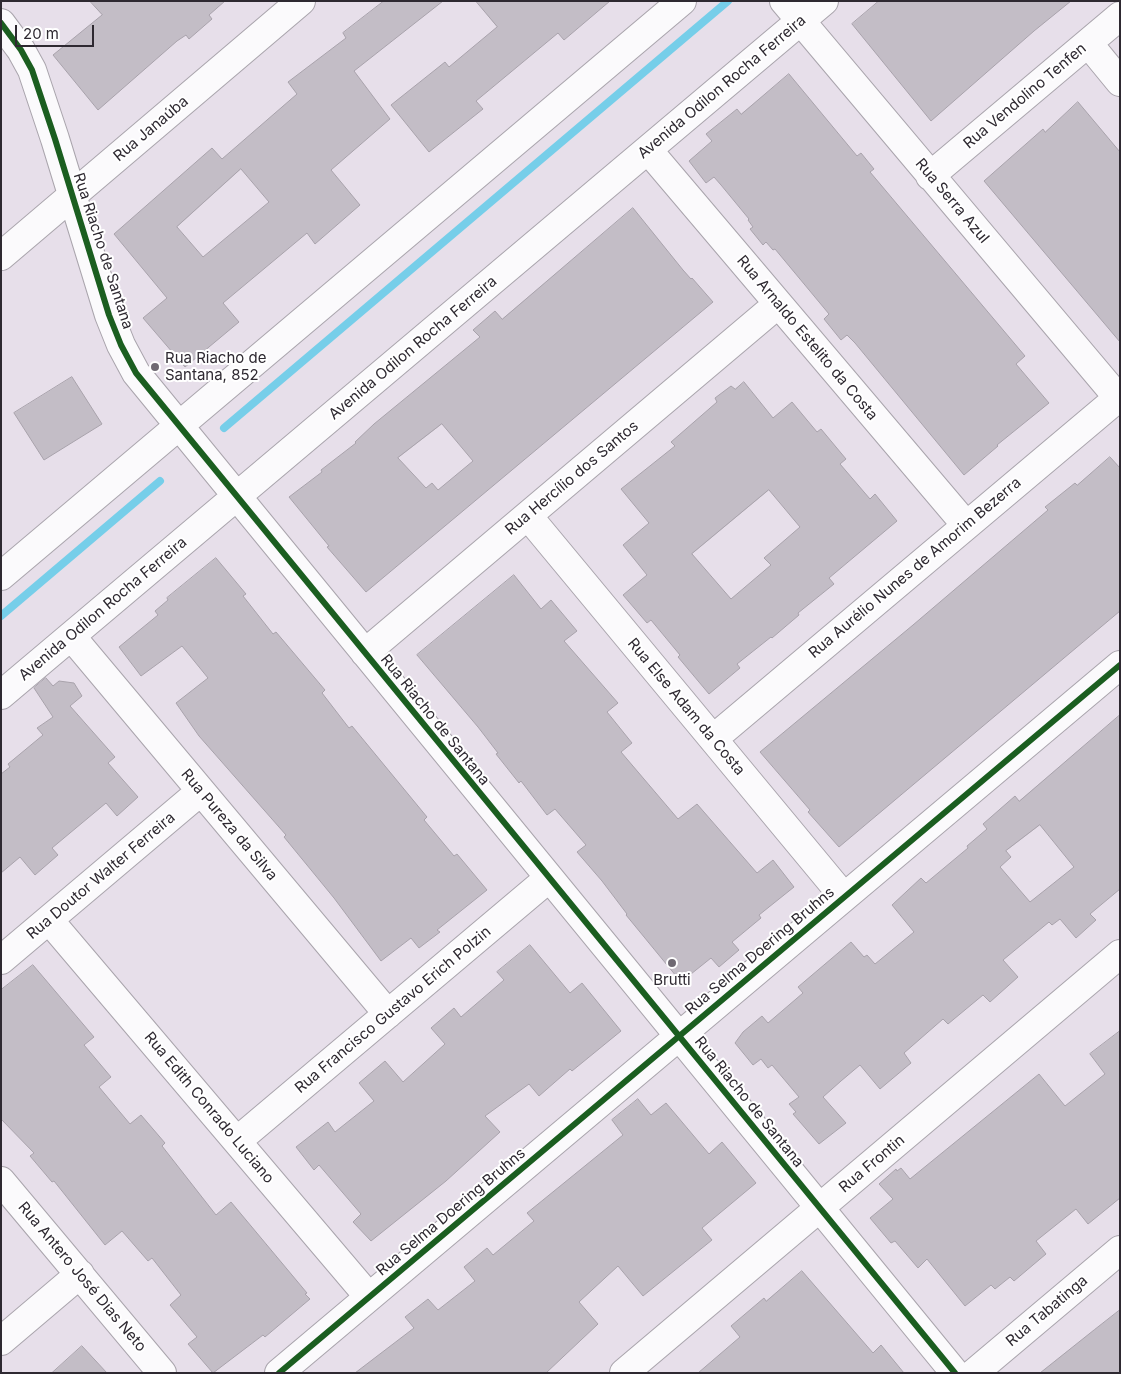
<!DOCTYPE html>
<meta charset="utf-8">
<style>
body{margin:0}
#map{position:relative;width:1121px;height:1374px;overflow:hidden;background:#e7dfea;font-family:Inter,sans-serif}
canvas{display:block}
.frame{position:absolute;inset:0;border:2px solid #2e2931;pointer-events:none}
.scale{position:absolute;left:15px;top:25px;width:79px;height:22px;box-sizing:border-box;border:2px solid #2e2931;border-top:0;padding-left:6px;font-size:15px;line-height:18px;white-space:nowrap;color:#2e2931;-webkit-text-stroke:4px #fff;paint-order:stroke}
</style>
<div id="map">
<canvas width="1121" height="1374"></canvas>
<div class="frame"></div>
<div class="scale">20 m</div>
</div>
<script>
const ctx = document.querySelector('canvas').getContext('2d');
ctx.lineJoin = 'round';
function strokePath(path, color, width, dash) {
  ctx.strokeStyle = color;
  ctx.lineWidth = width;
  ctx.lineCap = dash ? 'butt' : 'round';
  ctx.setLineDash(dash || []);
  ctx.stroke(path);
}
function paint(path, color) {
  ctx.fillStyle = color;
  ctx.fill(path, 'evenodd');
}
function drawText(font, color, halo, rows, align = 'center') {
  ctx.font = font + ' Inter,sans-serif';
  ctx.lineWidth = 4;
  ctx.setLineDash([]);
  ctx.textBaseline = 'middle';
  ctx.strokeStyle = halo;
  ctx.fillStyle = color;
  for (const [text, x, y, turn = 0] of rows) {
    ctx.save();
    ctx.translate(x, y);
    ctx.rotate((+turn || 0) * Math.PI / 180);
    ctx.textAlign = isNaN(turn) ? turn : align;
    if (halo) ctx.strokeText(text, 0, 0);
    ctx.fillText(text, 0, 0);
    ctx.restore();
  }
}
const stream = new Path2D(`
 M 224,428 L 728,1
 M 1,616 L 160,481`);
const building = new Path2D(`
 M 90,1 L 225,1 L 209,15 L 212,19 L 189,39 L 186,35 L 177,41 L 98,110 L 53,55 L 102,15 Z
 M 384,1 L 443,1 L 354,71 L 390,119 L 331,170 L 360,205 L 315,244 L 307,233 L 223,303 L 239,322 L 185,367 L 143,318 L 167,298 L 114,234 L 212,148 L 222,159 L 297,94 L 288,82 L 346,38 L 343,33 ZM 241,169 L 269,202 L 203,257 L 177,227 Z
 M 476,1 L 610,1 L 564,40 L 558,33 L 476,101 L 483,109 L 429,152 L 391,105 L 445,62 L 449,67 L 497,27 Z
 M 879,1 L 1071,1 L 1034,31 L 931,121 L 852,24 Z
 M 789,74 L 857,156 L 861,153 L 874,169 L 870,172 L 1025,356 L 1016,364 L 1049,403 L 997,445 L 998,446 L 964,475 L 855,343 L 847,335 L 841,340 L 824,319 L 829,314 L 775,249 L 773,250 L 766,242 L 763,245 L 750,229 L 753,227 L 748,220 L 749,219 L 721,185 L 714,177 L 706,183 L 689,161 L 712,141 L 706,134 L 737,109 L 741,114 Z
 M 1078,102 L 1120,152 L 1120,342 L 984,181 L 1043,129 L 1045,132 Z
 M 633,208 L 683,270 L 691,279 L 692,278 L 713,302 L 366,592 L 327,547 L 329,546 L 289,497 L 322,472 L 321,470 L 356,443 L 355,442 L 374,424 L 480,337 L 473,330 L 495,311 L 502,319 ZM 442,424 L 473,461 L 438,490 L 432,483 L 426,488 L 398,458 Z
 M 72,377 L 102,424 L 44,460 L 14,413 Z
 M 744,382 L 773,418 L 792,402 L 817,432 L 821,429 L 846,459 L 840,464 L 870,499 L 875,494 L 897,521 L 829,578 L 834,584 L 798,613 L 799,615 L 772,638 L 771,637 L 737,664 L 740,668 L 709,694 L 678,657 L 680,655 L 651,620 L 647,623 L 623,595 L 647,575 L 623,545 L 649,523 L 621,489 L 675,446 L 671,442 L 717,402 L 715,398 L 731,386 L 735,389 ZM 769,490 L 800,527 L 764,558 L 771,565 L 731,599 L 692,554 Z
 M 1110,457 L 1120,468 L 1120,611 L 839,847 L 808,812 L 810,810 L 760,752 L 913,625 L 1048,510 L 1045,507 L 1075,483 L 1077,485 Z
 M 216,558 L 246,594 L 243,596 L 273,634 L 276,632 L 325,690 L 322,693 L 349,728 L 352,726 L 427,817 L 424,820 L 454,856 L 457,854 L 487,890 L 437,930 L 440,932 L 419,948 L 411,938 L 381,961 L 334,898 L 284,837 L 286,835 L 199,736 L 176,703 L 208,678 L 182,646 L 141,676 L 119,647 L 158,615 L 155,611 L 168,600 L 167,598 Z
 M 514,575 L 541,609 L 551,600 L 577,631 L 564,641 L 618,703 L 607,712 L 632,743 L 621,752 L 678,819 L 697,804 L 757,873 L 773,860 L 794,887 L 759,915 L 761,918 L 732,942 L 739,950 L 719,967 L 711,958 L 681,982 L 626,915 L 627,914 L 602,881 L 577,852 L 586,845 L 555,809 L 547,815 L 521,781 L 519,783 L 496,754 L 498,753 L 478,727 L 417,655 Z
 M 46,678 L 53,686 L 59,681 L 74,683 L 82,696 L 70,706 L 115,757 L 108,763 L 138,797 L 117,816 L 106,803 L 52,848 L 58,855 L 35,875 L 20,857 L 1,873 L 1,774 L 10,767 L 8,764 L 43,735 L 37,728 L 53,717 L 34,688 Z
 M 1120,715 L 1120,889 L 1090,914 L 1096,920 L 1076,938 L 1060,919 L 1052,925 L 1049,922 L 1003,960 L 1018,977 L 990,1002 L 983,995 L 948,1024 L 943,1019 L 904,1053 L 911,1063 L 880,1089 L 860,1065 L 841,1081 L 823,1097 L 846,1123 L 819,1144 L 793,1114 L 796,1112 L 789,1104 L 799,1097 L 772,1065 L 768,1068 L 761,1059 L 753,1065 L 735,1043 L 743,1032 L 762,1016 L 768,1023 L 803,993 L 798,987 L 851,942 L 864,957 L 867,955 L 875,964 L 914,932 L 892,905 L 921,878 L 926,883 L 968,848 L 967,846 L 987,829 L 983,824 L 1015,796 L 1019,801 ZM 1040,825 L 1074,867 L 1030,902 L 1000,867 L 1011,857 L 1006,851 Z
 M 530,945 L 570,993 L 582,983 L 621,1031 L 572,1071 L 570,1069 L 539,1096 L 529,1084 L 485,1116 L 500,1132 L 446,1181 L 371,1241 L 353,1222 L 361,1214 L 319,1165 L 314,1170 L 296,1147 L 328,1122 L 335,1132 L 374,1101 L 359,1083 L 385,1061 L 403,1082 L 445,1044 L 431,1028 L 454,1008 L 461,1017 L 504,980 L 497,972 Z
 M 33,965 L 94,1037 L 84,1045 L 111,1077 L 99,1087 L 130,1124 L 141,1115 L 165,1143 L 162,1146 L 216,1215 L 231,1202 L 307,1293 L 305,1294 L 310,1299 L 265,1337 L 263,1335 L 213,1373 L 188,1344 L 197,1337 L 170,1305 L 181,1295 L 152,1258 L 148,1261 L 122,1231 L 105,1245 L 54,1181 L 52,1182 L 30,1156 L 34,1153 L 1,1119 L 1,990 Z
 M 1120,1031 L 1120,1198 L 1088,1224 L 1076,1209 L 1036,1241 L 1046,1254 L 1014,1281 L 1010,1277 L 995,1289 L 991,1285 L 965,1306 L 927,1259 L 918,1268 L 895,1241 L 891,1243 L 870,1218 L 893,1199 L 879,1184 L 896,1169 L 897,1171 L 901,1168 L 910,1179 L 1039,1074 L 1065,1106 L 1105,1074 L 1090,1054 Z
 M 638,1099 L 651,1115 L 666,1103 L 709,1154 L 722,1142 L 756,1183 L 702,1228 L 712,1240 L 643,1296 L 618,1266 L 579,1302 L 598,1324 L 546,1373 L 355,1373 L 414,1328 L 405,1317 L 428,1299 L 438,1310 L 475,1281 L 464,1267 L 487,1248 L 493,1255 L 534,1221 L 527,1213 L 623,1135 L 612,1120 Z
 M 802,1271 L 873,1353 L 881,1345 L 904,1373 L 698,1373 L 740,1337 L 731,1326 L 764,1298 L 766,1301 Z
 M 1120,1310 L 1120,1373 L 1040,1373 L 1094,1330 Z
 M 82,1346 L 107,1373 L 52,1373 Z`);
const minor = new Path2D(`
 M 784,1 L 1120,400
 M 1,23 L 21,50 L 32,70 L 55,139 L 109,315 L 121,345 L 136,373 L 955,1373
 M 1088,43 L 1120,82
 M 648,150 L 966,525
 M 930,176 L 1120,16
 M 1,256 L 301,1
 M 528,516 L 844,897
 M 1,576 L 682,1
 M 71,636 L 388,1014
 M 365,653 L 778,304
 M 1,695 L 824,1
 M 713,739 L 1118,398
 M 49,920 L 369,1297
 M 1,960 L 201,791
 M 237,1141 L 549,878
 M 1,1181 L 162,1373
 M 1,1341 L 80,1274
 M 279,1373 L 1120,665
 M 624,1373 L 1120,954
 M 974,1373 L 1120,1250`);
const cycleway = new Path2D(`
 M 1,23 L 21,50 L 32,70 L 55,139 L 109,315 L 121,345 L 136,373 L 955,1373
 M 279,1373 L 1120,665`);
const markers = [
 [155,367,5,"#6f6972"],
 [672,963,5,"#6f6972"]
];
const streetNames = [
 ["Avenida Odilon Rocha Ferreira",722,87,-40],
 ["Rua Vendolino Tenfen",1025,96,-40],
 ["Rua Janaúba",151,129,-40],
 ["Rua Serra Azul",952,201,50],
 ["Rua Riacho de Santana",103,251,72],
 ["Rua Arnaldo Estelito da Costa",807,338,50],
 ["Avenida Odilon Rocha Ferreira",413,348,-40],
 ["Rua Hercílio dos Santos",572,478,-40],
 ["Rua Aurélio Nunes de Amorim Bezerra",915,568,-40],
 ["Avenida Odilon Rocha Ferreira",103,609,-40],
 ["Rua Else Adam da Costa",686,707,50],
 ["Rua Riacho de Santana",435,720,51],
 ["Rua Pureza da Silva",229,825,50],
 ["Rua Doutor Walter Ferreira",101,876,-40],
 ["Rua Selma Doering Bruhns",760,951,-40],
 ["Rua Francisco Gustavo Erich Polzin",393,1010,-40],
 ["Rua Riacho de Santana",749,1102,51],
 ["Rua Edith Conrado Luciano",209,1108,50],
 ["Rua Frontin",872,1164,-40],
 ["Rua Selma Doering Bruhns",451,1212,-40],
 ["Rua Antero José Dias Neto",82,1277,50],
 ["Rua Tabatinga",1047,1311,-40]
];
const poiNames = [
 ["Rua Riacho de",165,358],
 ["Santana, 852",165,375],
 ["Brutti",672,980,"center"]
];
strokePath(stream, '#76cee9', 8);
paint(building, '#c3bdc6');
strokePath(building, '#a8a2ab', 1);
strokePath(minor, '#a9a4ac', 30);
strokePath(minor, '#fbfafc', 28);
strokePath(cycleway, '#1b5e20', 6);
for (const [x, y, r, color] of markers) {
  const dot = new Path2D();
  dot.arc(x, y, r, 0, 2 * Math.PI);
  ctx.fillStyle = color;
  ctx.fill(dot);
  strokePath(dot, '#fff', 2);
}
drawText('15px', '#2e2931', '#fff', streetNames);
drawText('15px', '#2e2931', '#fff', poiNames, 'left');
</script>
